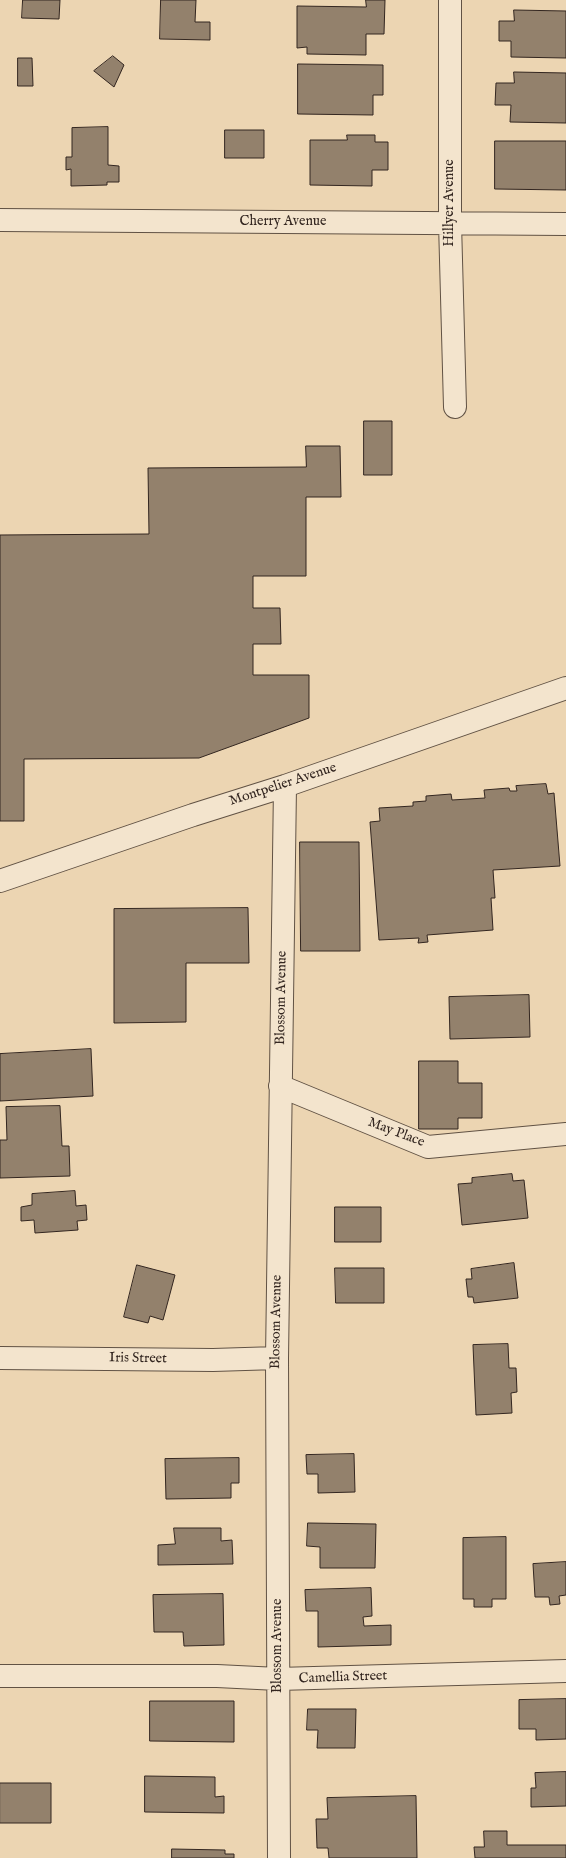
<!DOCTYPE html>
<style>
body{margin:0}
canvas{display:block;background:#ecd5b2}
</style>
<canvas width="566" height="1858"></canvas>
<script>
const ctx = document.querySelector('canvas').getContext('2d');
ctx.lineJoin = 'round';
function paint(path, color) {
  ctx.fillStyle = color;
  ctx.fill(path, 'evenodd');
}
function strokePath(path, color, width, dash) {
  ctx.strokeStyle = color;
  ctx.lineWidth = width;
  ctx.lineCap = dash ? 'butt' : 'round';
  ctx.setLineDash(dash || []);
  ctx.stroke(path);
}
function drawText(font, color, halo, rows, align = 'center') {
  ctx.font = font + ' "IM FELL English",serif';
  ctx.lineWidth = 3;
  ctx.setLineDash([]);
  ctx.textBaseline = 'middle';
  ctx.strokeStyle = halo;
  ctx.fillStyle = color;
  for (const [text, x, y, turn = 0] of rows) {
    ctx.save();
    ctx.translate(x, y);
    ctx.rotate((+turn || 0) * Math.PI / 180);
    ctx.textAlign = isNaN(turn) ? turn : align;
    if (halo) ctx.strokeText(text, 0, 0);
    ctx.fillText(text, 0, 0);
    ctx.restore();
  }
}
const building = new Path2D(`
 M 23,0 L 60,0 L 59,19 L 22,18 Z
 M 161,0 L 196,0 L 195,22 L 210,22 L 210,40 L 160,39 Z
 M 366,0 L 385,0 L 384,34 L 366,34 L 366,55 L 307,54 L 307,47 L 297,48 L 297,6 L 366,7 Z
 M 514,10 L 566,11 L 566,58 L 511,57 L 511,41 L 499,41 L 499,21 L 514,21 Z
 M 113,56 L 124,65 L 114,87 L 94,71 Z
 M 18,58 L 32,58 L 33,86 L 18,86 Z
 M 298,64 L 383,65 L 383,95 L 373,95 L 373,115 L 298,114 Z
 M 514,72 L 566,73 L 566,123 L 510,122 L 511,105 L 495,105 L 496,83 L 514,83 Z
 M 108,127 L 108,165 L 119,166 L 119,182 L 107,182 L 107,185 L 71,186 L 71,169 L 66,170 L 66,157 L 72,157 L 72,128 Z
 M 225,130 L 264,130 L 264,158 L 225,158 Z
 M 347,135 L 375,135 L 375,142 L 388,142 L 388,170 L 372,170 L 372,186 L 310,185 L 310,140 L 347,140 Z
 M 495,141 L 566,141 L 566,190 L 495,189 Z
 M 364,421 L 392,421 L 392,475 L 364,475 Z
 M 306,446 L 340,446 L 341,497 L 306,497 L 306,576 L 253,576 L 253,608 L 280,608 L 281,644 L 253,644 L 253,675 L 309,675 L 309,718 L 199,758 L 24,759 L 24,821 L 0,821 L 0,535 L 149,534 L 148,468 L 306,467 Z
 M 546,784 L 548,794 L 554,793 L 560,866 L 493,870 L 495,898 L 491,898 L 493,930 L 427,935 L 428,942 L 418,943 L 419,938 L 379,940 L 370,822 L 380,821 L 379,808 L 413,806 L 413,802 L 426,801 L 426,796 L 451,794 L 452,800 L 485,798 L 484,790 L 509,788 L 510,791 L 517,791 L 516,786 Z
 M 300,842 L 359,842 L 360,951 L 301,951 Z
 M 248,908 L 249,963 L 186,963 L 186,1022 L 114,1023 L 114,909 Z
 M 529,995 L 530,1037 L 450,1039 L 449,997 Z
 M 91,1049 L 93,1096 L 0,1101 L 0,1054 Z
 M 419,1061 L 458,1061 L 458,1083 L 482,1083 L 482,1118 L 458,1118 L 458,1129 L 419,1129 Z
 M 60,1106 L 62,1146 L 69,1146 L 70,1176 L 0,1178 L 0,1140 L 7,1140 L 6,1107 Z
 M 512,1174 L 513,1181 L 524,1180 L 528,1218 L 462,1225 L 458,1184 L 472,1183 L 472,1178 Z
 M 75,1191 L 76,1206 L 86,1205 L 87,1220 L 77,1221 L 78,1230 L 35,1233 L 34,1220 L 21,1221 L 21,1207 L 32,1205 L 32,1194 Z
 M 335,1207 L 381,1207 L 381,1242 L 335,1242 Z
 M 514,1263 L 518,1298 L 474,1303 L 473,1297 L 468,1297 L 466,1279 L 472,1279 L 471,1269 Z
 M 137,1265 L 175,1275 L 163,1320 L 150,1316 L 148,1323 L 124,1317 Z
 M 335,1268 L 384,1268 L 384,1303 L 336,1303 Z
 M 508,1344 L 509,1368 L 516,1368 L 517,1392 L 511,1393 L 512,1413 L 476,1415 L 473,1345 Z
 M 354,1454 L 355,1492 L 318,1493 L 318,1474 L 307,1474 L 306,1455 Z
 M 239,1458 L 239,1483 L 231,1483 L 231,1498 L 166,1499 L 165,1459 Z
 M 308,1523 L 376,1524 L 375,1568 L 320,1568 L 320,1547 L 307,1546 Z
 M 174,1528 L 221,1528 L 221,1541 L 232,1540 L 233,1564 L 158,1565 L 158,1545 L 175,1544 Z
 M 506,1537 L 506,1599 L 492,1599 L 492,1607 L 474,1607 L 474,1599 L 463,1599 L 463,1538 Z
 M 566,1562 L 566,1595 L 559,1596 L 560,1604 L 550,1605 L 549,1597 L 535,1597 L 533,1564 Z
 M 371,1588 L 372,1616 L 363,1617 L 364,1626 L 391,1625 L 391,1645 L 318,1647 L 318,1611 L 306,1611 L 305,1590 Z
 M 223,1594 L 224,1645 L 184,1646 L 183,1632 L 154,1632 L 153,1595 Z
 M 566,1699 L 566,1739 L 536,1740 L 536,1729 L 519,1729 L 519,1700 Z
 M 150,1701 L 234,1701 L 234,1742 L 150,1741 Z
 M 308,1709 L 356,1709 L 355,1748 L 317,1748 L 318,1730 L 307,1730 Z
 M 566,1772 L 566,1806 L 531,1807 L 531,1788 L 536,1788 L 535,1773 Z
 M 145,1776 L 215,1777 L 215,1797 L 224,1796 L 224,1813 L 145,1812 Z
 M 0,1783 L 51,1783 L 51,1823 L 0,1823 Z
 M 416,1796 L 417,1858 L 329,1858 L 328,1848 L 317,1848 L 316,1819 L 328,1819 L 327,1798 Z
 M 484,1831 L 507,1831 L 507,1845 L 566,1845 L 566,1858 L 475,1858 L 474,1847 L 484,1847 Z
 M 172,1849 L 225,1850 L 225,1854 L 234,1854 L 234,1858 L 172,1858 Z`);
const minor = new Path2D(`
 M 450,0 L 450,223 L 455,407
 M 0,220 L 566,224
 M 0,881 L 193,815 L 285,786 L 566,688
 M 280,1086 L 428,1147 L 566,1134
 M 0,1358 L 213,1360 L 277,1358
 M 0,1676 L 217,1676 L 278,1679 L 566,1671
 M 279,1858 L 277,1358 L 285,786`);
const streetNames = [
 ["Hillyer Avenue",450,203,-90],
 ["Cherry Avenue",283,222],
 ["Montpelier Avenue",283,785,-18],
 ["Blossom Avenue",282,998,-89],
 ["May Place",396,1133,21],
 ["Blossom Avenue",277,1322,-89],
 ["Iris Street",138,1359,1],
 ["Blossom Avenue",278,1646,-90],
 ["Camellia Street",343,1678,-2]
];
paint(building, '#93816c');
strokePath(building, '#332620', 1);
strokePath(minor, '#615244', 24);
strokePath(minor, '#f3e4cd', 22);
drawText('14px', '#332620', '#f3e4cd', streetNames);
</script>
